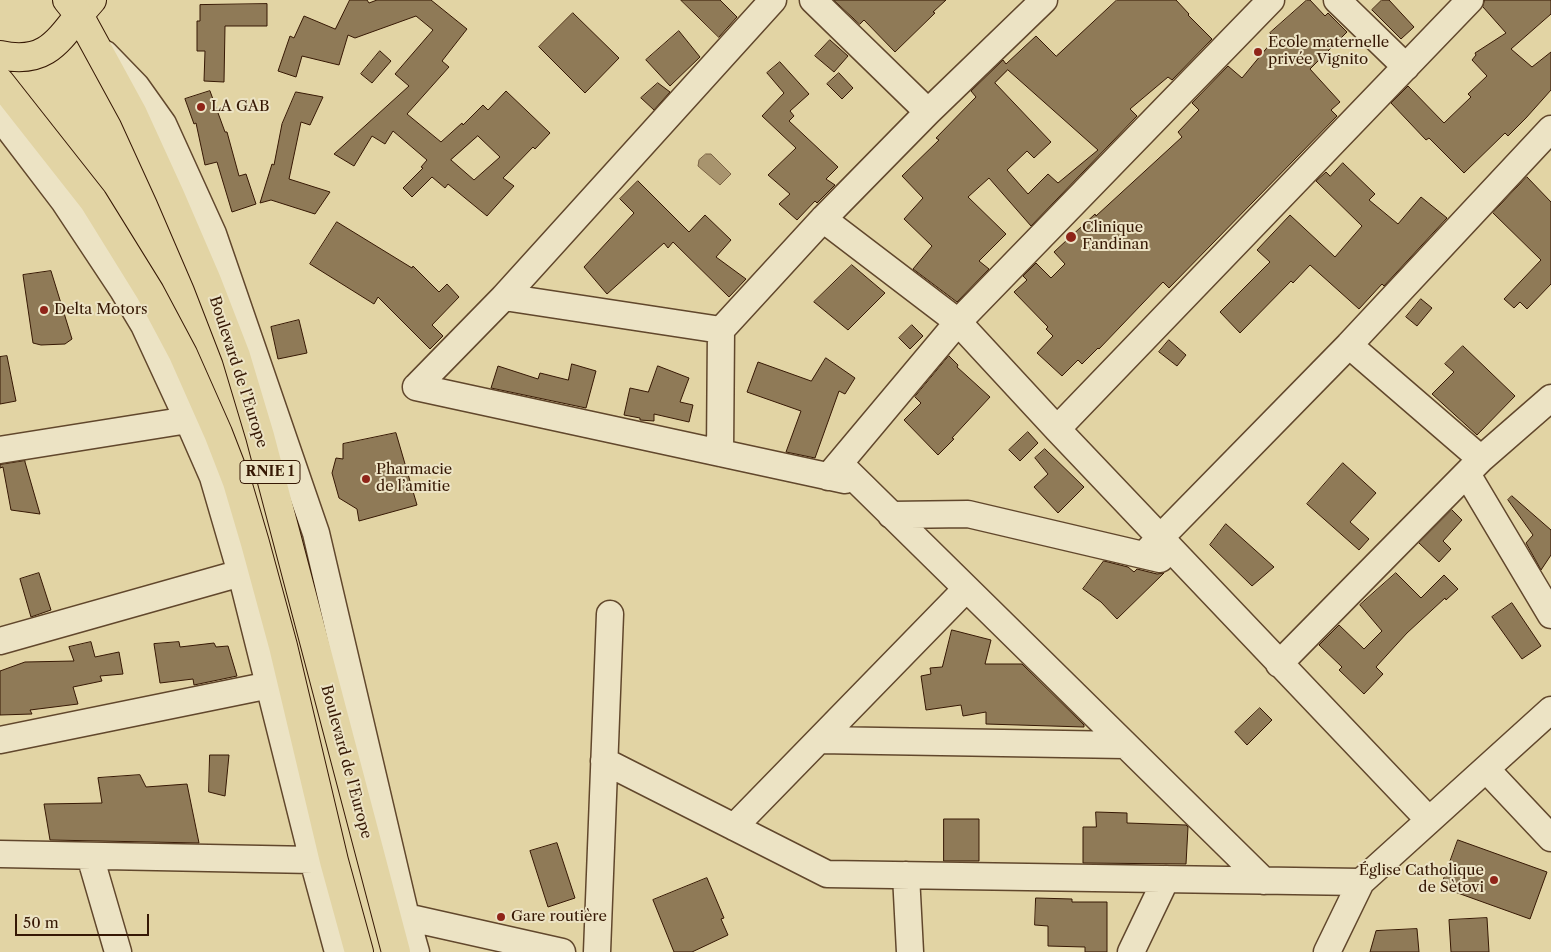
<!DOCTYPE html>
<meta charset="utf-8">
<style>
body{margin:0}
#map{position:relative;width:1551px;height:952px;overflow:hidden;background:#e2d4a4;font-family:"Libre Caslon Text",serif}
canvas{display:block}
.scale{position:absolute;left:15px;top:914px;width:134px;height:22px;box-sizing:border-box;border:2px solid #361804;border-top:0;padding-left:6px;font-size:15px;line-height:18px;white-space:nowrap;color:#361804;-webkit-text-stroke:4px #ece3c4;paint-order:stroke}
</style>
<div id="map">
<canvas width="1551" height="952"></canvas>
<div class="scale">50 m</div>
</div>
<script>
const ctx = document.querySelector('canvas').getContext('2d');
ctx.lineJoin = 'round';
function paint(path, color) {
  ctx.fillStyle = color;
  ctx.fill(path, 'evenodd');
}
function strokePath(path, color, width, dash) {
  ctx.strokeStyle = color;
  ctx.lineWidth = width;
  ctx.lineCap = dash ? 'butt' : 'round';
  ctx.setLineDash(dash || []);
  ctx.stroke(path);
}
function drawText(font, color, halo, rows, align = 'center') {
  ctx.font = font + ' "Libre Caslon Text",serif';
  ctx.lineWidth = 4;
  ctx.setLineDash([]);
  ctx.textBaseline = 'middle';
  ctx.strokeStyle = halo;
  ctx.fillStyle = color;
  for (const [text, x, y, turn = 0] of rows) {
    ctx.save();
    ctx.translate(x, y);
    ctx.rotate((+turn || 0) * Math.PI / 180);
    ctx.textAlign = isNaN(turn) ? turn : align;
    if (halo) ctx.strokeText(text, 0, 0);
    ctx.fillText(text, 0, 0);
    ctx.restore();
  }
}
const water = new Path2D(`
 M 706,154 L 711,154 L 731,174 L 720,185 L 698,166 L 699,160 Z`);
const building = new Path2D(`
 M 350,0 L 367,0 L 369,3 L 377,0 L 431,0 L 467,29 L 442,61 L 449,67 L 407,114 L 441,142 L 462,123 L 463,125 L 483,105 L 488,110 L 506,91 L 550,133 L 535,149 L 533,147 L 503,178 L 514,186 L 487,216 L 448,184 L 445,188 L 432,177 L 412,197 L 403,188 L 423,168 L 421,167 L 427,160 L 393,131 L 385,144 L 372,136 L 354,166 L 334,154 L 409,86 L 395,74 L 433,30 L 416,16 L 355,38 L 348,35 L 339,65 L 302,56 L 296,77 L 278,71 L 290,36 L 294,38 L 304,16 L 335,29 ZM 478,136 L 500,157 L 474,180 L 451,160 Z
 M 681,0 L 720,0 L 737,17 L 719,37 Z
 M 834,0 L 946,0 L 933,12 L 935,13 L 895,52 L 864,20 L 860,24 Z
 M 1117,0 L 1176,0 L 1189,14 L 1188,15 L 1212,39 L 1172,80 L 1168,77 L 1130,109 L 1137,116 L 1031,226 L 989,178 L 968,197 L 1006,234 L 979,261 L 989,269 L 957,302 L 913,269 L 932,246 L 904,219 L 923,198 L 902,176 L 939,140 L 936,138 L 976,97 L 971,91 L 1003,60 L 1006,64 L 1036,36 L 1056,56 ZM 1008,70 L 1098,150 L 1058,183 L 1048,174 L 1028,194 L 1007,170 L 1027,151 L 1034,158 L 1051,142 L 995,83 Z
 M 1307,0 L 1310,0 L 1325,16 L 1328,13 L 1347,32 L 1310,69 L 1340,102 L 1331,110 L 1337,116 L 1169,288 L 1163,282 L 1099,349 L 1098,348 L 1082,364 L 1078,360 L 1062,376 L 1037,353 L 1053,336 L 1046,329 L 1048,327 L 1014,292 L 1027,280 L 1023,276 L 1036,263 L 1051,278 L 1065,264 L 1054,252 L 1095,214 L 1096,216 L 1182,137 L 1178,132 L 1199,110 L 1192,103 L 1228,66 L 1242,78 L 1275,38 L 1270,33 Z
 M 1382,0 L 1389,0 L 1414,27 L 1401,39 L 1372,10 Z
 M 1485,0 L 1551,0 L 1551,14 L 1511,49 L 1532,67 L 1551,52 L 1551,90 L 1526,118 L 1508,136 L 1505,133 L 1464,173 L 1429,138 L 1426,140 L 1391,103 L 1408,86 L 1444,123 L 1471,97 L 1468,94 L 1487,76 L 1472,60 L 1476,55 L 1475,53 L 1506,33 L 1483,7 Z
 M 267,4 L 267,26 L 225,26 L 224,82 L 204,81 L 205,51 L 197,51 L 197,21 L 200,21 L 200,5 Z
 M 573,13 L 619,58 L 585,93 L 539,47 Z
 M 679,31 L 700,57 L 670,86 L 646,60 Z
 M 830,40 L 848,56 L 834,72 L 815,56 Z
 M 380,51 L 391,61 L 372,83 L 361,74 Z
 M 780,62 L 809,94 L 790,111 L 794,116 L 789,121 L 838,167 L 826,179 L 835,185 L 817,203 L 815,201 L 797,220 L 779,204 L 790,194 L 768,175 L 796,148 L 762,116 L 784,93 L 767,73 Z
 M 839,73 L 853,88 L 842,99 L 827,84 Z
 M 658,83 L 670,92 L 654,110 L 641,98 Z
 M 210,91 L 225,132 L 227,132 L 239,176 L 246,174 L 256,204 L 232,212 L 217,162 L 205,165 L 196,123 L 194,124 L 185,99 Z
 M 296,92 L 323,97 L 310,125 L 301,122 L 289,179 L 330,192 L 315,214 L 271,200 L 260,203 L 272,164 L 274,165 L 282,124 Z
 M 1343,163 L 1375,194 L 1369,200 L 1398,224 L 1421,197 L 1447,218 L 1384,286 L 1382,284 L 1359,309 L 1310,265 L 1293,283 L 1291,281 L 1240,333 L 1220,312 L 1270,262 L 1257,250 L 1290,215 L 1335,257 L 1362,226 L 1316,181 L 1326,172 L 1330,176 Z
 M 1527,177 L 1551,202 L 1551,284 L 1527,309 L 1520,302 L 1514,308 L 1504,299 L 1541,260 L 1493,213 Z
 M 638,181 L 689,232 L 705,215 L 731,240 L 716,257 L 746,279 L 729,297 L 673,242 L 668,248 L 664,243 L 607,294 L 584,267 L 634,213 L 620,199 Z
 M 337,222 L 412,268 L 413,266 L 439,292 L 447,284 L 459,297 L 432,325 L 443,336 L 430,349 L 378,297 L 374,304 L 310,264 Z
 M 852,265 L 885,293 L 848,330 L 814,302 Z
 M 51,271 L 72,339 L 65,344 L 41,345 L 33,343 L 23,275 Z
 M 1421,299 L 1432,308 L 1417,326 L 1406,317 Z
 M 299,320 L 307,353 L 278,359 L 271,327 Z
 M 912,325 L 923,336 L 910,349 L 899,338 Z
 M 1169,340 L 1186,355 L 1177,366 L 1159,352 Z
 M 1463,346 L 1515,396 L 1477,435 L 1432,394 L 1454,372 L 1445,364 Z
 M 7,356 L 16,401 L 0,404 L 0,357 Z
 M 949,356 L 958,365 L 957,367 L 990,397 L 952,438 L 954,439 L 938,455 L 904,420 L 921,403 L 915,397 Z
 M 826,358 L 855,378 L 845,394 L 839,391 L 815,458 L 786,452 L 801,411 L 747,392 L 758,362 L 811,381 Z
 M 572,364 L 596,371 L 586,408 L 491,388 L 498,366 L 538,379 L 540,373 L 568,380 Z
 M 658,366 L 689,378 L 680,402 L 693,405 L 689,422 L 654,414 L 654,421 L 640,420 L 640,418 L 624,415 L 630,388 L 648,392 Z
 M 1028,432 L 1038,443 L 1020,461 L 1009,450 Z
 M 396,433 L 417,505 L 359,521 L 357,509 L 339,498 L 332,473 L 336,458 L 343,459 L 343,444 Z
 M 1045,449 L 1084,487 L 1058,513 L 1034,487 L 1048,474 L 1035,458 Z
 M 25,461 L 25,462 L 40,514 L 11,510 L 3,467 L 0,468 L 0,465 Z
 M 1343,463 L 1376,493 L 1350,522 L 1369,539 L 1359,550 L 1307,504 Z
 M 1512,496 L 1551,530 L 1551,555 L 1541,570 L 1526,543 L 1533,535 L 1508,500 Z
 M 1452,510 L 1462,520 L 1443,541 L 1451,549 L 1439,562 L 1419,543 Z
 M 1226,524 L 1274,567 L 1252,586 L 1210,545 Z
 M 1104,561 L 1128,567 L 1134,572 L 1137,569 L 1157,574 L 1164,573 L 1117,619 L 1101,602 L 1083,589 Z
 M 39,573 L 51,610 L 31,617 L 20,579 Z
 M 1396,573 L 1421,598 L 1444,575 L 1458,589 L 1446,600 L 1445,598 L 1407,633 L 1376,667 L 1383,674 L 1364,694 L 1339,670 L 1342,667 L 1319,645 L 1339,625 L 1364,649 L 1382,631 L 1360,605 Z
 M 1512,603 L 1541,646 L 1522,659 L 1492,617 Z
 M 952,630 L 991,640 L 985,664 L 1022,664 L 1084,725 L 1084,727 L 986,724 L 986,712 L 963,716 L 961,705 L 926,710 L 921,676 L 931,674 L 930,668 L 942,667 Z
 M 91,642 L 95,657 L 119,652 L 123,674 L 100,676 L 102,681 L 73,687 L 78,704 L 30,710 L 32,714 L 0,715 L 0,671 L 25,662 L 74,661 L 69,647 Z
 M 179,642 L 180,647 L 214,643 L 216,647 L 228,646 L 237,676 L 194,685 L 193,679 L 160,683 L 154,644 Z
 M 1260,708 L 1272,720 L 1247,745 L 1235,732 Z
 M 210,755 L 229,755 L 225,796 L 209,792 Z
 M 140,775 L 146,787 L 187,784 L 199,843 L 50,840 L 44,804 L 102,803 L 98,778 Z
 M 1096,812 L 1127,813 L 1127,823 L 1186,825 L 1188,827 L 1186,864 L 1083,863 L 1083,827 L 1096,827 Z
 M 944,819 L 979,819 L 979,861 L 944,861 Z
 M 1458,840 L 1547,872 L 1530,919 L 1441,887 Z
 M 557,843 L 575,898 L 548,907 L 530,851 Z
 M 707,878 L 724,918 L 721,919 L 728,935 L 692,952 L 674,952 L 653,900 Z
 M 1036,898 L 1072,899 L 1072,902 L 1107,902 L 1107,952 L 1085,952 L 1085,947 L 1048,946 L 1048,926 L 1035,925 Z
 M 1487,918 L 1489,952 L 1451,952 L 1449,920 Z
 M 1417,929 L 1419,952 L 1370,952 L 1376,931 Z`);
const minor = new Path2D(`
 M 813,0 L 928,112
 M 1337,0 L 1406,67
 M 105,54 L 136,86 L 163,124 L 213,234 L 316,533 L 406,917 L 416,952
 M 0,117 L 64,201 L 123,290 L 144,325 L 188,420 L 213,477 L 241,573 L 313,860 L 338,952
 M 823,219 L 958,322 L 1057,429 L 1429,820
 M 504,297 L 721,330
 M 1349,345 L 1481,459
 M 416,387 L 504,297 L 773,0
 M 416,387 L 845,480
 M 1057,429 L 1470,0
 M 0,450 L 188,420
 M 720,453 L 721,330 L 823,219 L 928,112 L 1044,0
 M 840,464 L 1264,881
 M 1467,474 L 1551,615
 M 828,477 L 958,322 L 1271,0
 M 891,515 L 968,514 L 1160,559
 M 1144,555 L 1160,538 L 1349,345 L 1551,129
 M 0,641 L 241,573
 M 1279,664 L 1481,459 L 1551,398
 M 0,740 L 270,685
 M 819,740 L 1125,745
 M 604,761 L 827,874 L 1361,882
 M 1486,769 L 1551,838
 M 734,827 L 966,589
 M 0,854 L 313,860
 M 90,856 L 118,952
 M 906,875 L 910,952
 M 391,915 L 406,917 L 562,952
 M 597,952 L 610,614
 M 1131,952 L 1166,879
 M 1327,952 L 1361,882 L 1551,710`);
const major = new Path2D(`
 M 79,15 L 92,0`);
const highway = new Path2D(`
 M 67,0 L 79,15 L 133,114 L 170,195 L 207,281 L 236,356 L 260,436 L 396,952
 M 0,55 C 42,64 55,46 79,15
 M 0,82 L 93,200 L 150,292 L 183,354 L 218,433 L 237,482 L 255,543 L 283,646 L 334,861 L 359,952`);
const markers = [
 [1258,52,5,"#8f2418"],
 [201,107,5,"#8f2418"],
 [1071,237,6,"#8f2418"],
 [44,310,5,"#8f2418"],
 [366,479,5,"#8f2418"],
 [1494,880,5,"#8f2418"],
 [501,917,5,"#8f2418"]
];
const shields = [
 [270,472,60]
];
const shieldNames = [
 ["RNIE 1",270,472]
];
const poiNames = [
 ["Ecole maternelle",1268,43],
 ["privée Vignito",1268,60],
 ["LA GAB",211,107],
 ["Clinique",1082,228],
 ["Fandinan",1082,245],
 ["Delta Motors",54,310],
 ["Pharmacie",376,470],
 ["de l’amitie",376,487],
 ["Église Catholique",1484,871,"right"],
 ["de Sètovi",1484,888,"right"],
 ["Gare routière",511,917]
];
const streetNames = [
 ["Boulevard de l’Europe",238,372,72],
 ["Boulevard de l’Europe",346,762,75]
];
paint(water, '#a8946e');
strokePath(water, '#7a6244', 1);
paint(building, '#8f7a57');
strokePath(building, '#361804', 1);
strokePath(minor, '#61472c', 29);
strokePath(major, '#361804', 30);
strokePath(highway, '#361804', 30);
strokePath(minor, '#ece3c4', 26);
strokePath(major, '#e2d4a4', 28);
strokePath(highway, '#e2d4a4', 28);
for (const [x, y, r, color] of markers) {
  const dot = new Path2D();
  dot.arc(x, y, r, 0, 2 * Math.PI);
  ctx.fillStyle = color;
  ctx.fill(dot);
  strokePath(dot, '#ece3c4', 2);
}
for (const [x, y, w] of shields) {
  const box = new Path2D();
  box.roundRect(x - w / 2, y - 11.5, w, 23, 4);
  ctx.fillStyle = '#ece3c4';
  ctx.fill(box);
  strokePath(box, '#361804', 1);
}
drawText('bold 14px', '#361804', null, shieldNames);
drawText('15px', '#361804', '#ece3c4', poiNames, 'left');
drawText('15px', '#361804', '#ece3c4', streetNames);
</script>
